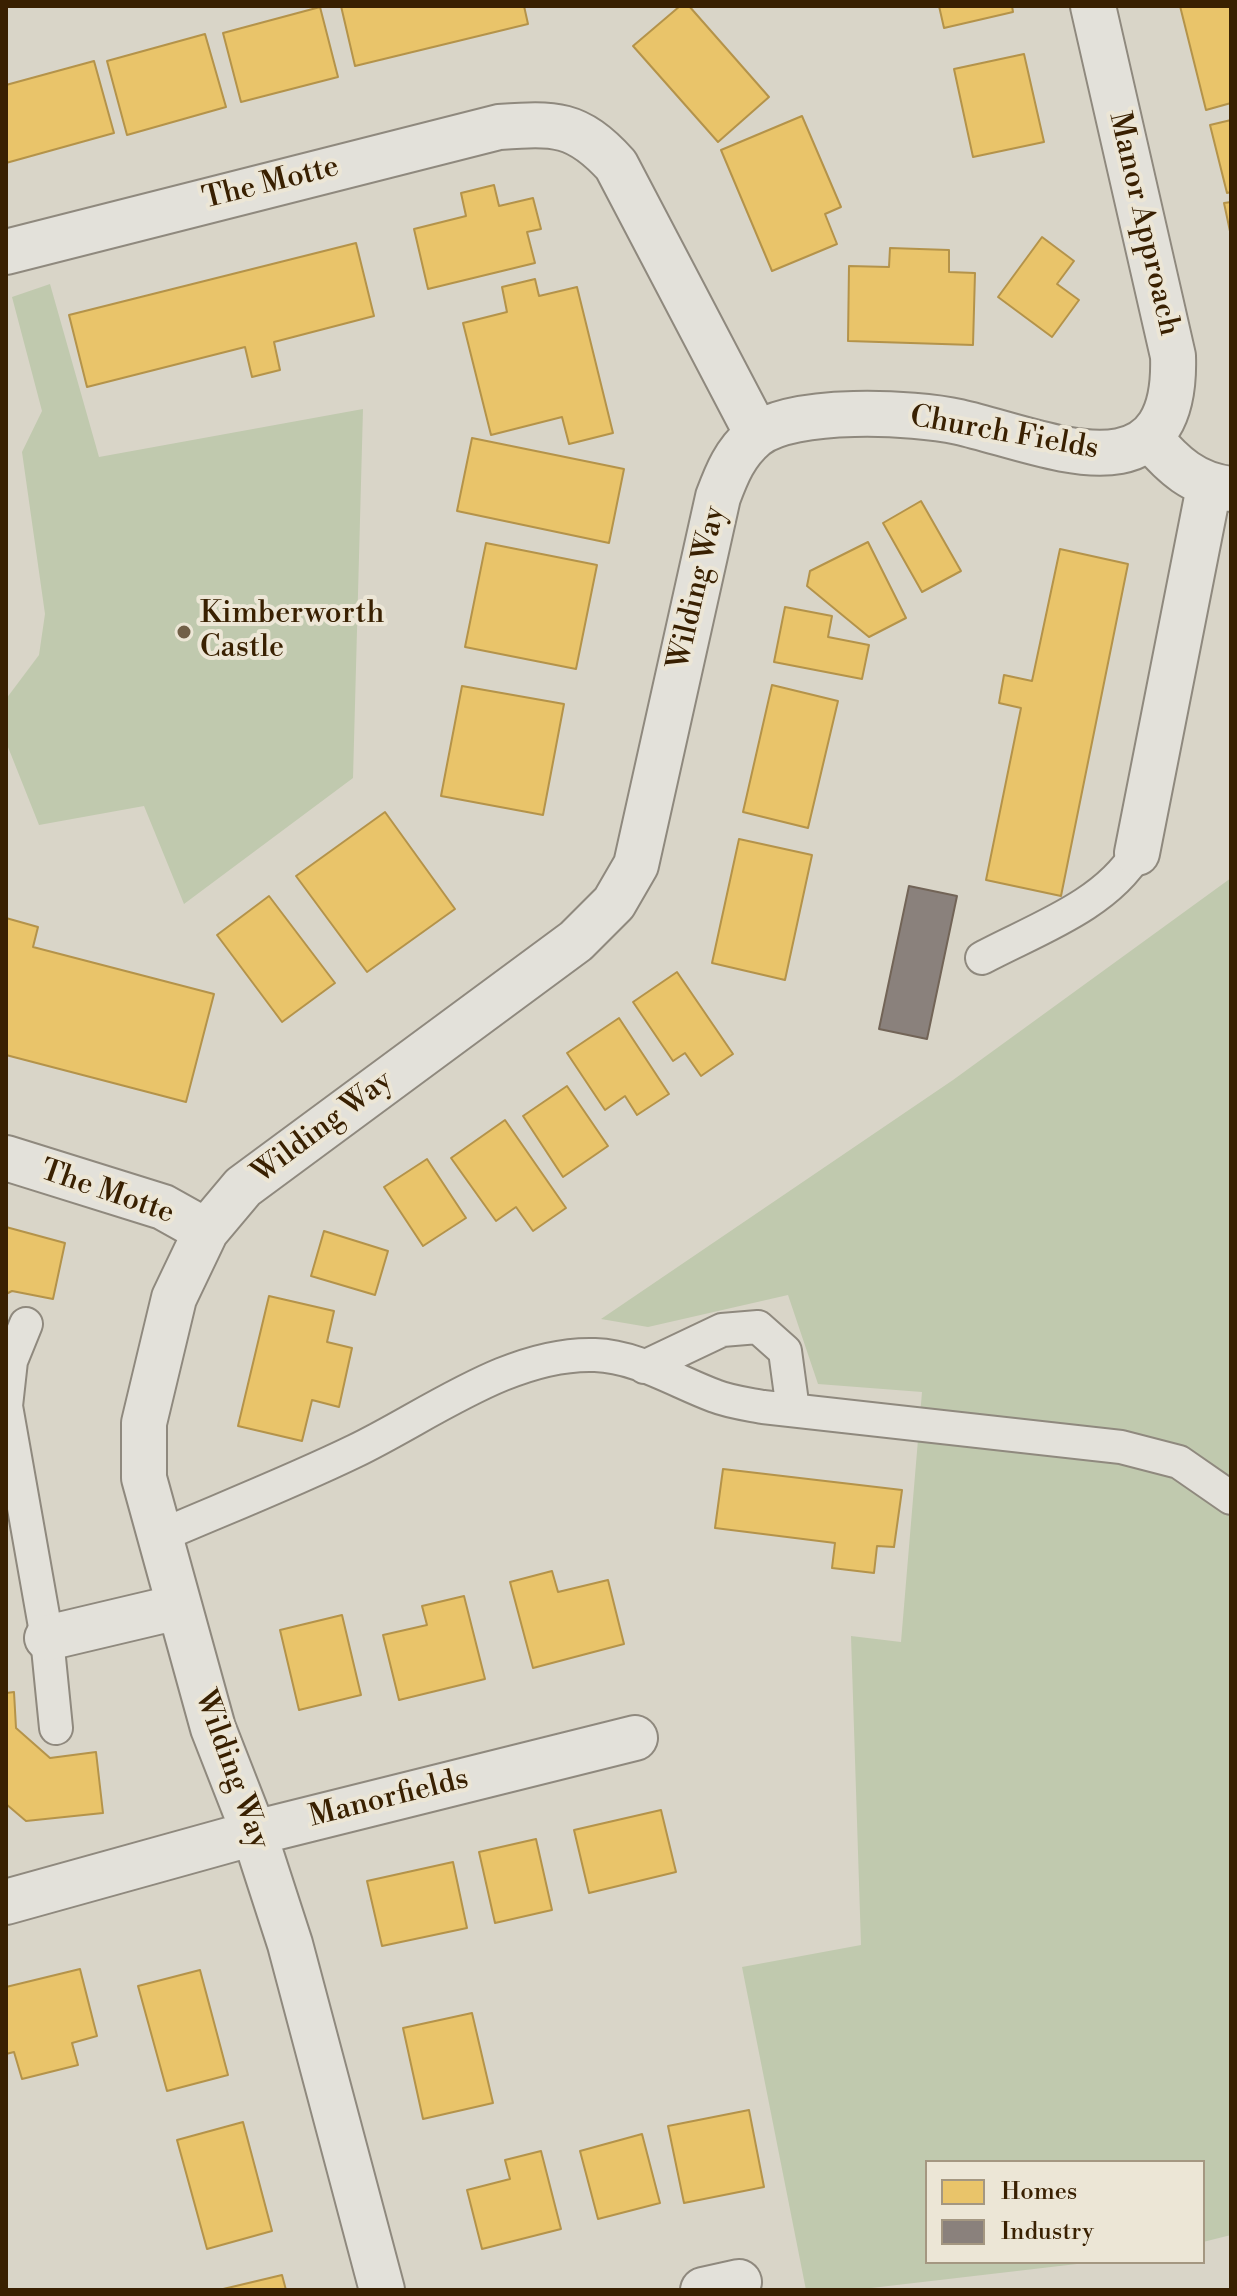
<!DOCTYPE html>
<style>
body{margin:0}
#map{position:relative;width:1237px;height:2296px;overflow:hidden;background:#d9d5c8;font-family:"Libre Bodoni",serif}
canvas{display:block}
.frame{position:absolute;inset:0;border:8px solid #392001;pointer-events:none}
.legend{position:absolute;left:925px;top:2160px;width:280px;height:104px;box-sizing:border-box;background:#ece6d6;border:2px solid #a49781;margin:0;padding:10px 14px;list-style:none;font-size:24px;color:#392001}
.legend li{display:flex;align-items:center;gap:16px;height:40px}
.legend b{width:40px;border:2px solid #a49781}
</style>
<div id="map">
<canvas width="1237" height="2296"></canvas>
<div class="frame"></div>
<ul class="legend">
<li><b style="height:22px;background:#e9c46a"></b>Homes</li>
<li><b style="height:22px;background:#8a817c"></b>Industry</li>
</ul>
</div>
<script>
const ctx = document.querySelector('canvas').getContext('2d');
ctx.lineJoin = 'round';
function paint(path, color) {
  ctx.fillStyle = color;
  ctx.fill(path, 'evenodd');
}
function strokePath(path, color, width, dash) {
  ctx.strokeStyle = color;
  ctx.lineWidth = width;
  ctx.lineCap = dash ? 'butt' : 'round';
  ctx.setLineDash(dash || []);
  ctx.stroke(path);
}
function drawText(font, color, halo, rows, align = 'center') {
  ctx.font = font + ' "Libre Bodoni",serif';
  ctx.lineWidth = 8;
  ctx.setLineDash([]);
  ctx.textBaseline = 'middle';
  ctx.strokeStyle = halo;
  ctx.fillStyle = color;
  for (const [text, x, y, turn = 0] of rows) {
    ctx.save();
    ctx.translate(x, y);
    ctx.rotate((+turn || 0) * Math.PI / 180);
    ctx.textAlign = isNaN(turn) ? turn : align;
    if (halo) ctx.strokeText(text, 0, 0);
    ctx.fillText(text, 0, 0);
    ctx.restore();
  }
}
const green = new Path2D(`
 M 50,284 L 99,457 L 363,409 L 353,778 L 184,904 L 144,806 L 39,825 L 6,742 L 6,699 L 39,655 L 45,614 L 22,452 L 42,411 L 12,297 Z
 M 1231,878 L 1231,2235 L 1203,2242 L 1203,2162 L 927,2162 L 927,2262 L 1094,2262 L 854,2290 L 806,2290 L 742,1967 L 861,1945 L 851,1636 L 901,1642 L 922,1392 L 818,1384 L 788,1295 L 648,1327 L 601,1319 L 953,1080 Z`);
const homes = new Path2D(`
 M 341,6 L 524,6 L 528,24 L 355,66 Z
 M 680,6 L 689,6 L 769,97 L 718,142 L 633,46 Z
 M 939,6 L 1012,6 L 1013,12 L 944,28 Z
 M 1180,6 L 1231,6 L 1231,103 L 1206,110 Z
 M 320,7 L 338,77 L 241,102 L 223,33 Z
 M 205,34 L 226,107 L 127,135 L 107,61 Z
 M 1024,54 L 1044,142 L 973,157 L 954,69 Z
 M 94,61 L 114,133 L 6,163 L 6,85 Z
 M 802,116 L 841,207 L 825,214 L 837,244 L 772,271 L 721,150 Z
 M 1231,120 L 1231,192 L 1227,193 L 1210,125 Z
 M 494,185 L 499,206 L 533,198 L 541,229 L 527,232 L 535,263 L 428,289 L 414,229 L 466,216 L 461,193 Z
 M 1231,202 L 1231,236 L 1224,203 Z
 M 1042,237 L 1074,261 L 1057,284 L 1079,300 L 1052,337 L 998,297 Z
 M 356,243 L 374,316 L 274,342 L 280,370 L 252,377 L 245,347 L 87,387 L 69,315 Z
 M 890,248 L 949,250 L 949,272 L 975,273 L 973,345 L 848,341 L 849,266 L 889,267 Z
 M 535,279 L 539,296 L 577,287 L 613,433 L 569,444 L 562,417 L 491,435 L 463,323 L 507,312 L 502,287 Z
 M 472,438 L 624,469 L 609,543 L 457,511 Z
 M 921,501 L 961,571 L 922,592 L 883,523 Z
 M 868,542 L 906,618 L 869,637 L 807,586 L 810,571 Z
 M 486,543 L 597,565 L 576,669 L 465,647 Z
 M 1060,549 L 1128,564 L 1061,896 L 986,880 L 1021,708 L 999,703 L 1004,675 L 1032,681 Z
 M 785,607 L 832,616 L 828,637 L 869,645 L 862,679 L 774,662 Z
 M 772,685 L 838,701 L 808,828 L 743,812 Z
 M 462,686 L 564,704 L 543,815 L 441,796 Z
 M 385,812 L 455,909 L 367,972 L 296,876 Z
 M 739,839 L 812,855 L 785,980 L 712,963 Z
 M 269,896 L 335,983 L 282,1022 L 217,935 Z
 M 6,918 L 38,927 L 33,947 L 214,994 L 186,1102 L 6,1055 Z
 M 677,972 L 733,1054 L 701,1076 L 685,1053 L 673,1061 L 633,1002 Z
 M 619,1018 L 669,1094 L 637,1115 L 625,1096 L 605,1110 L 567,1053 Z
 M 567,1086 L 608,1146 L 563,1177 L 523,1116 Z
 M 505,1120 L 566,1208 L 533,1231 L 516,1207 L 496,1221 L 451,1158 Z
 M 427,1159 L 466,1218 L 423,1246 L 384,1187 Z
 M 6,1227 L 65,1243 L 53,1299 L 12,1291 L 6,1294 Z
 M 324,1231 L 388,1251 L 375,1295 L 311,1276 Z
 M 269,1296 L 334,1311 L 327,1342 L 352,1348 L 339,1407 L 312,1400 L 302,1441 L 238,1426 Z
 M 723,1469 L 902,1490 L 894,1547 L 877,1546 L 874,1573 L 832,1568 L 835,1543 L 715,1528 Z
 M 552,1571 L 558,1592 L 608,1580 L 624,1644 L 533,1668 L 510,1582 Z
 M 464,1596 L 485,1679 L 399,1700 L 383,1635 L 427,1625 L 422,1606 Z
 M 342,1615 L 361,1695 L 299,1710 L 280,1630 Z
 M 14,1692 L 16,1728 L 50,1758 L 96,1752 L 103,1813 L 26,1821 L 6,1804 L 6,1693 Z
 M 661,1810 L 676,1872 L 589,1893 L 574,1830 Z
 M 536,1839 L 552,1910 L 495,1923 L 479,1852 Z
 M 453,1862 L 467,1928 L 382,1946 L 367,1881 Z
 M 80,1969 L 97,2036 L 72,2043 L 78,2065 L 22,2079 L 14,2052 L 6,2054 L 6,1987 Z
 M 200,1970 L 228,2075 L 167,2091 L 138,1986 Z
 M 472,2013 L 493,2103 L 423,2119 L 403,2028 Z
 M 749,2110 L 764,2187 L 684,2203 L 668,2126 Z
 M 243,2122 L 272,2231 L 207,2249 L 177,2140 Z
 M 642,2134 L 660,2203 L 598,2219 L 580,2151 Z
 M 541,2151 L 561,2229 L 482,2249 L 467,2190 L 510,2179 L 505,2160 Z
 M 282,2275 L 286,2290 L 219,2290 Z`);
const industry = new Path2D(`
 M 909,886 L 957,896 L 927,1039 L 879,1029 Z`);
const lane = new Path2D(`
 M 982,958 C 1034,930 1105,906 1137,853
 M 26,1324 L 11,1361 L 6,1406 L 47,1638 L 56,1728
 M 644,1367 L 722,1330 L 758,1327 L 785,1351 L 793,1410
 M 160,1536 C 225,1508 291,1482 355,1451 C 428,1416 510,1352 595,1355 C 636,1356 677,1382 715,1396 C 730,1402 747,1404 763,1407 L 1121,1447 L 1179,1462 L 1231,1498`);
const street = new Path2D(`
 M 6,252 L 499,127 C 555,123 577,122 616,165 L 757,434
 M 1150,438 C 1173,465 1194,485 1231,489
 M 1137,853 L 1209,487
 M 6,1158 L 163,1207 L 206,1231
 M 47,1638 L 178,1607
 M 6,1902 L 254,1833 L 635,1738
 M 382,2290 L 290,1944 L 254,1833 L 213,1728 L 144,1478 L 144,1423 L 174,1298 L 206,1231 L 243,1187 L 576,941 L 614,903 L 636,865 L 718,497 C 727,473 735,453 755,436 C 792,406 914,412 959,422 C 1046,442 1178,506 1173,356 L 1093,6
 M 703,2290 L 739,2282`);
const markers = [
 [184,632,8,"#715f47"]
];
const streetNames = [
 ["The Motte",271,184,-14],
 ["Manor Approach",1143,224,77],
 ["Church Fields",1004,434,10],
 ["Wilding Way",698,588,-77],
 ["Wilding Way",323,1128,-37],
 ["The Motte",107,1193,19],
 ["Wilding Way",231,1770,70],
 ["Manorfields",389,1799,-14]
];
const poiNames = [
 ["Kimberworth",200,615],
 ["Castle",200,649]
];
paint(green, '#c0c9ae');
paint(homes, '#e9c46a');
strokePath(homes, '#b4934a', 2);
paint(industry, '#8a817c');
strokePath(industry, '#726457', 2);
strokePath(lane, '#8f897e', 36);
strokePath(street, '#8f897e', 48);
strokePath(lane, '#e3e1da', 32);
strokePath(street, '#e3e1da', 44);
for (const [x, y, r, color] of markers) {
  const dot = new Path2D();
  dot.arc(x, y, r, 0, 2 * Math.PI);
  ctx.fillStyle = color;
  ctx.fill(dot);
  strokePath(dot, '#ece6d6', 3);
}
drawText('30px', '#392001', '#ece6d6', streetNames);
drawText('30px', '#392001', '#ece6d6', poiNames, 'left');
</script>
